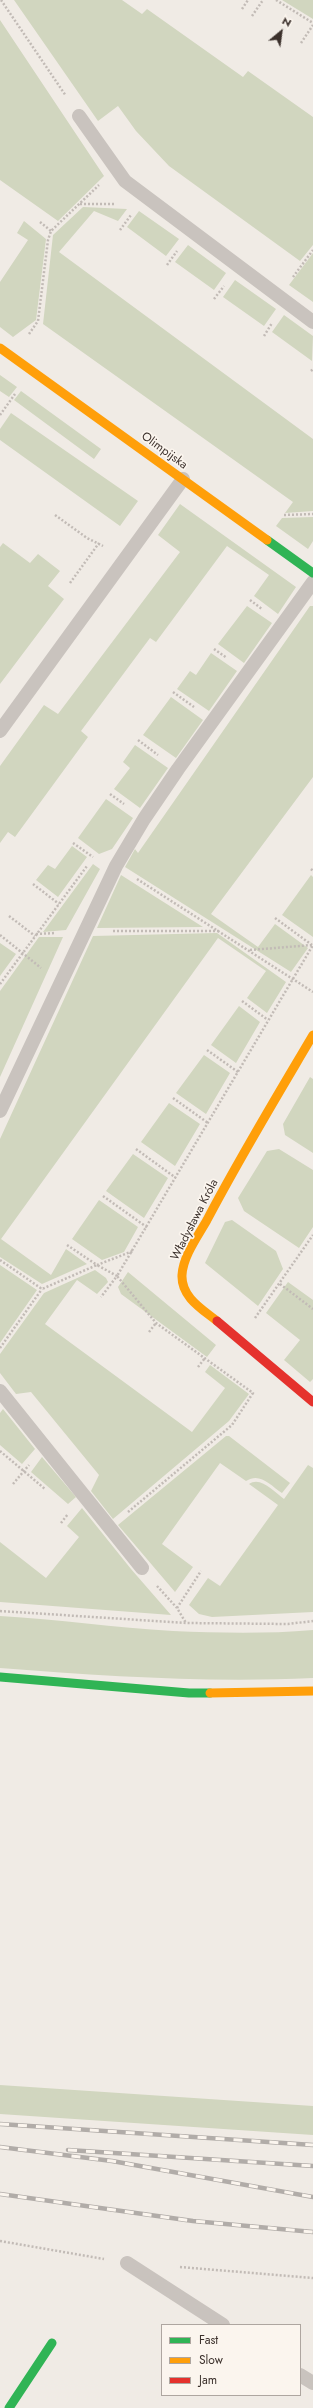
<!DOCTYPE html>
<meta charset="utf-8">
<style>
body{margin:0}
#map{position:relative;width:313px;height:2408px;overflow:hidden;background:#f0ebe5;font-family:Jost,sans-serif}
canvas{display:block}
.legend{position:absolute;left:161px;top:2324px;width:140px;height:72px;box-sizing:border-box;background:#fbf5ee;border:1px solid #aea6a0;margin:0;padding:5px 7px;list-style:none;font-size:12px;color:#3b302b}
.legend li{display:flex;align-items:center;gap:8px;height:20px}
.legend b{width:20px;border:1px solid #aea6a0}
.north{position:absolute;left:261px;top:12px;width:40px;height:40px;-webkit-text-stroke:3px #fbf5ee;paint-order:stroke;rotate:29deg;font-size:11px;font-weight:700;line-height:16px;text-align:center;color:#3b302b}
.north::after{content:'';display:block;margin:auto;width:14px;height:18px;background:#3b302b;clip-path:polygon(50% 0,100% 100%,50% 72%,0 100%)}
</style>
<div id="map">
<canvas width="313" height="2408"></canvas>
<ul class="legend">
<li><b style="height:5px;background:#30b455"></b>Fast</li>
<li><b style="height:5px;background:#ff9f0a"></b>Slow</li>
<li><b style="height:5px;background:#e5322d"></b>Jam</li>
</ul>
<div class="north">N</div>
</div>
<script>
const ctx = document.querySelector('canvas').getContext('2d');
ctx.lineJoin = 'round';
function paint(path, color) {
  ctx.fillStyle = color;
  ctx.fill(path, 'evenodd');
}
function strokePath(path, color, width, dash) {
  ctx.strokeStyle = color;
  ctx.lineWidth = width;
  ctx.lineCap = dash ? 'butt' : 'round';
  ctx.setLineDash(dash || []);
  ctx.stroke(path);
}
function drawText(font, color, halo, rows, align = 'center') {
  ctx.font = font + ' Jost,sans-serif';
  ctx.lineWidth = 3.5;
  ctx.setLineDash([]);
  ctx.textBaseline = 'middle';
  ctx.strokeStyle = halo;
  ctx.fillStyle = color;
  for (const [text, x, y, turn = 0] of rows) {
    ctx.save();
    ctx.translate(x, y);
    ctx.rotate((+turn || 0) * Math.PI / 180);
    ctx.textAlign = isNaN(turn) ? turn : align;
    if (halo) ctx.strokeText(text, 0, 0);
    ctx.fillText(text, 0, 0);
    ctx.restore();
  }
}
const green = new Path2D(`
 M 14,0 L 122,0 L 142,14 L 147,9 L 243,77 L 248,71 L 313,117 L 313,245 L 300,261 L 169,166 L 136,131 L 118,106 L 98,121 Z
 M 282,0 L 313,0 L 313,19 Z
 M 0,20 L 104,176 L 58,221 L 0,180 Z
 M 83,207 L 127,209 L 118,221 L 94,211 L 59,252 L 313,439 L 313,511 L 285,513 L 293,502 L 43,324 L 53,235 Z
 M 139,211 L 179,239 L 166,256 L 127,227 Z
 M 24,221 L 46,239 L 36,320 L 13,337 L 0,327 L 0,282 L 28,240 L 17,233 Z
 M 188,245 L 226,273 L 214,290 L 175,262 Z
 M 313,253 L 313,302 L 289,285 Z
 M 235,280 L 276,309 L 264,326 L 223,297 Z
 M 284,315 L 313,336 L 312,361 L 272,332 Z
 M 0,375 L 17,387 L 9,397 L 0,391 Z
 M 21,391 L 101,449 L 94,459 L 14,400 Z
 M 11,413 L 138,501 L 120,526 L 0,440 L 0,429 Z
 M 180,504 L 296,587 L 278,614 L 254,596 L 269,575 L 227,546 L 156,642 L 150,638 L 81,731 L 88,737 L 15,837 L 8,832 L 0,843 L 0,766 L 44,705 L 58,714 L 180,552 L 158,535 Z
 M 313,517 L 313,541 L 308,549 L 276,526 L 282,518 Z
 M 3,543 L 30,563 L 38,554 L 60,571 L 48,586 L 64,599 L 0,684 L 0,547 Z
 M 247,606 L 272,623 L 244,663 L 218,644 Z
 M 310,606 L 313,606 L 313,777 L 211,914 L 258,947 L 275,924 L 308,948 L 291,972 L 125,867 L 135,849 L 138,853 Z
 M 211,653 L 237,671 L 209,711 L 177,689 L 190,671 L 196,675 Z
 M 171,697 L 203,720 L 176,758 L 143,735 Z
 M 135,745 L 168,768 L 140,808 L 114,789 L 130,768 L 123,762 Z
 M 106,799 L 133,818 L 112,849 L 99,854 L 78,838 Z
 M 72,846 L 87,857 L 58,897 L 36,880 L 48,865 L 55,869 Z
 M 93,864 L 100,869 L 66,930 L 43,932 Z
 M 121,875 L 203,927 L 97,928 Z
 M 311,875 L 313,877 L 313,937 L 282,915 Z
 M 217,933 L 286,982 L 267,1013 L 247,998 L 266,971 L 218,938 L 1,1239 L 51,1275 L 66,1249 L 87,1264 L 42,1284 L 0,1257 L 0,1139 L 93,936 Z
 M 39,937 L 63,937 L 0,1077 L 0,991 Z
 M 0,943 L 16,954 L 0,976 Z
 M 239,1006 L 260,1022 L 236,1063 L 211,1045 Z
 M 204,1055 L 230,1073 L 206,1114 L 176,1093 Z
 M 310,1077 L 313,1079 L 313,1153 L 285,1135 L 283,1124 Z
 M 169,1103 L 200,1124 L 175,1166 L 141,1142 Z
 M 279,1149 L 313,1170 L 313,1227 L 299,1248 L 244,1211 L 238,1198 L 267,1151 Z
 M 133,1154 L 168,1178 L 144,1218 L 106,1191 Z
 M 99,1200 L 138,1227 L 124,1252 L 102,1260 L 72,1239 Z
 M 232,1220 L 276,1251 L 283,1269 L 258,1306 L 205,1263 L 225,1222 Z
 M 0,1265 L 37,1290 L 0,1343 Z
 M 95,1270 L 106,1278 L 108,1282 L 97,1294 L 77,1280 L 45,1324 L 192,1432 L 225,1388 L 205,1372 L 210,1365 L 249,1394 L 229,1421 L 113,1519 L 91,1491 L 99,1475 L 31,1392 L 16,1394 L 0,1373 L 0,1354 L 44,1293 Z
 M 128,1272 L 216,1345 L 207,1357 L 121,1294 L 118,1287 Z
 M 288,1282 L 313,1300 L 313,1379 L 310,1382 L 284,1360 L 300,1340 L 266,1313 Z
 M 3,1409 L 35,1449 L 22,1464 L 0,1445 L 0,1413 Z
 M 226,1436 L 229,1436 L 290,1483 L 282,1493 C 270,1485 260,1472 246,1481 L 220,1463 L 162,1544 L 193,1567 L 175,1592 L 118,1525 Z
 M 42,1457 L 76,1497 L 68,1504 L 31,1472 Z
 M 308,1465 L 313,1468 L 313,1612 L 212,1617 L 199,1614 L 189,1605 L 208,1578 L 220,1586 L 278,1505 L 249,1484 C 261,1476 274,1492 284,1499 Z
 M 82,1508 L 131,1569 L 171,1615 L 0,1602 L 0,1542 L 46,1578 L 79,1537 L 67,1526 Z
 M 0,1616 C 58,1619 115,1628 173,1631 C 219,1633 267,1634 313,1630 L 313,1678 C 207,1683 105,1676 0,1668 Z
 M 0,2085 L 313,2106 L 313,2135 L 0,2114 Z`);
const path = new Path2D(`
 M 1,0 L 66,96
 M 276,0 L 313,23
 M 242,9 L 248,0
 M 252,16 L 263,0
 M 301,43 L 313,25
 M 80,204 L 115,204
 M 40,222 L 51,231
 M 120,230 L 131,215
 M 167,265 L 177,251
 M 293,277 L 313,250
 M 214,299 L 224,286
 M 29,334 L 38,321 L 48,240 L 51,231 L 99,185
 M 264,336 L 272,323
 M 311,371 L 313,369
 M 0,415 L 15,394
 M 55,515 L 87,538 L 103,546
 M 284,515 L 313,514
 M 70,583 L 99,543
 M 250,600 L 262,609
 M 214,649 L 227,658
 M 173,692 L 194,707
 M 138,740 L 158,755
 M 110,794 L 124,804
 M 73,843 L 93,857
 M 311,869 L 313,871
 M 137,879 L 313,992
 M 33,884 L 59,904
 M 9,916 L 35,936
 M 275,918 L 312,945
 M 113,931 L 220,931
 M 36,934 L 56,933
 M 0,935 L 41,968
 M 250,950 L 312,945
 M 0,984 L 87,866
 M 242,1001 L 268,1020
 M 207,1050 L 238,1072
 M 173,1098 L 208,1123
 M 136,1149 L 176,1178
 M 103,1196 L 148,1228
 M 67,1245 L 97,1265 L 133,1251
 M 0,1260 L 42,1289 L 97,1265 L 117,1276 L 101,1297
 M 280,1284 L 313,1309
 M 255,1318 L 313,1235
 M 149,1332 L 156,1323
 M 0,1348 L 42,1289
 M 198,1367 L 205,1358
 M 0,1451 L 45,1489
 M 13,1484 L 29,1465
 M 128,1512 L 232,1425 L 253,1393 L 156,1323 L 117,1276 L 313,945
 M 61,1523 L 68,1514
 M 157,1586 L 177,1608 L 186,1623
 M 177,1608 L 201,1571
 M 0,1611 L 186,1623 L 288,1624 L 313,1621
 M 0,2241 L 104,2259
 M 180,2267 L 313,2278`);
const lane = new Path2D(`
 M 79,116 L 125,181 L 313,322
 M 0,731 L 183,479
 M 0,1111 L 116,866 L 144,819 L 178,769 L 313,582
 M 0,1391 L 142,1568
 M 127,2263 L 223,2325
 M 300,2375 L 313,2383`);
const fast = new Path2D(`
 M 267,540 L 313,573
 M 0,1677 L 189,1693 L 210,1693
 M 9,2408 L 52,2343`);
const slow = new Path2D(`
 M 0,348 L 267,540
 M 217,1321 C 202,1309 181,1297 182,1275 C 183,1256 198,1236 207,1220 C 240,1157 277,1096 313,1035
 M 210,1693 L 313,1691`);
const jam = new Path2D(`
 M 217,1321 L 313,1402`);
const rail = new Path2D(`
 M 0,2124 L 313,2145
 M 0,2147 L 112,2161 L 313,2197
 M 68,2150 L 313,2166
 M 0,2194 L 193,2221 L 313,2232`);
const streetNames = [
 ["Olimpijska",164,451,36],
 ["Władysława Króla",195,1220,-63]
];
paint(green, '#d1d6bf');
strokePath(path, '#c2bbb6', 2.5, [2, 2]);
strokePath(lane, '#c9c3be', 14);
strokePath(fast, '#30b455', 9);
strokePath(slow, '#ff9f0a', 9);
strokePath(jam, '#e5322d', 9);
strokePath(rail, '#b1aca8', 4.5);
strokePath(rail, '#fbf5ee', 3, [9]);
drawText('12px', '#3b302b', '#fbf5ee', streetNames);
</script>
